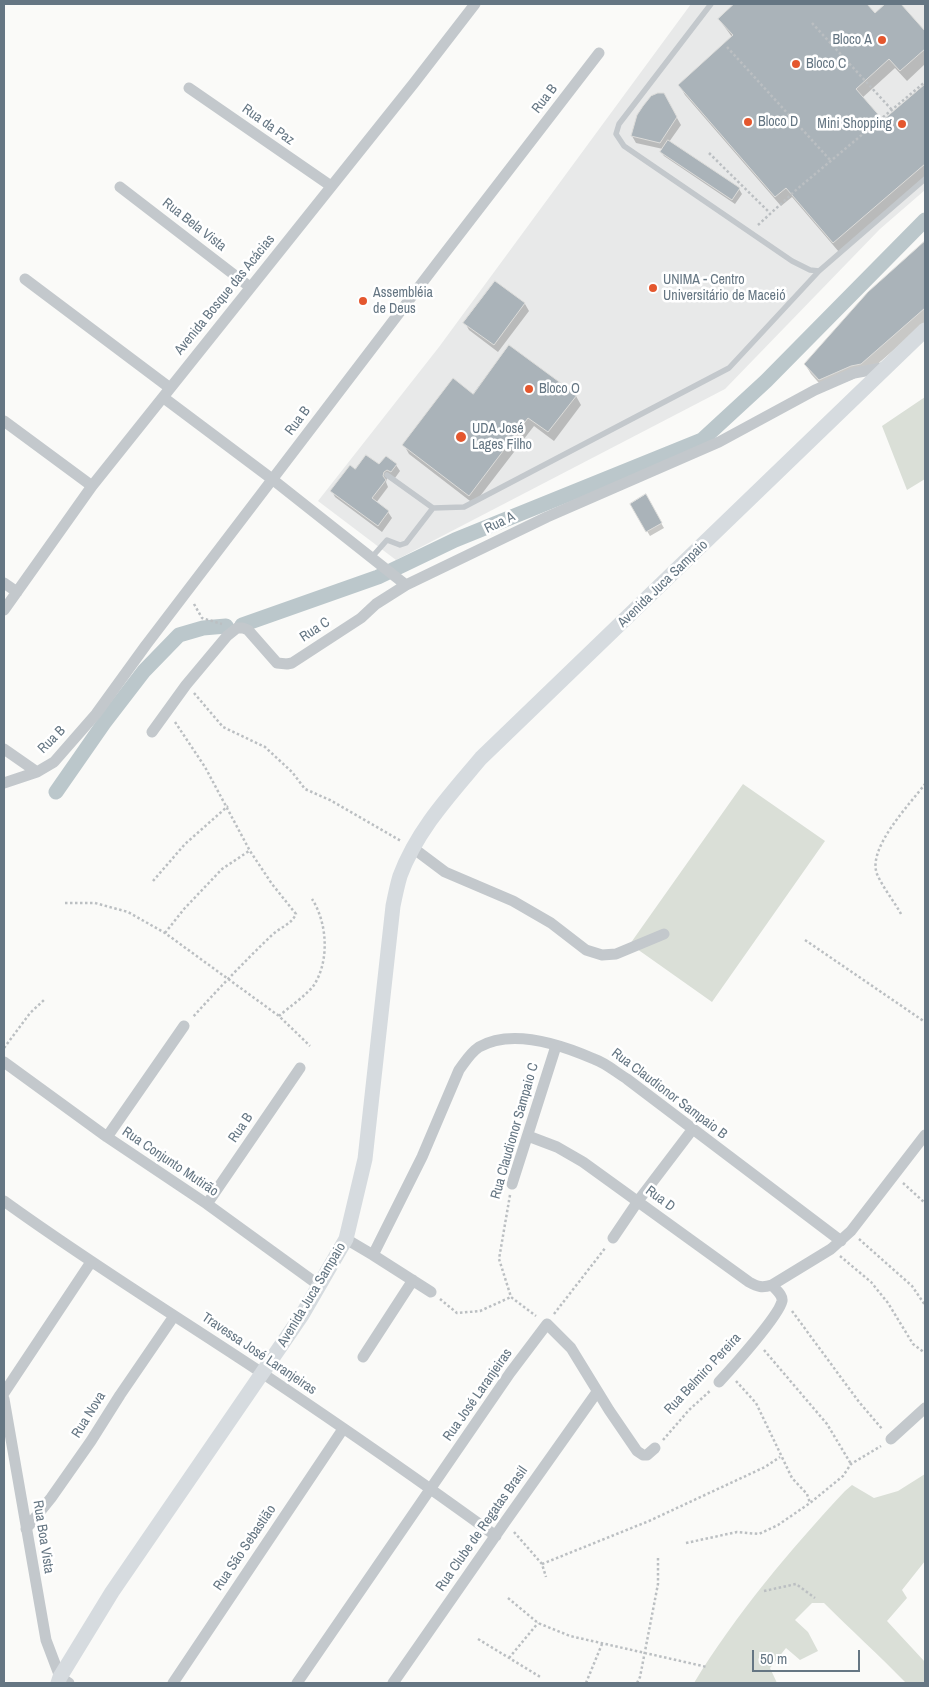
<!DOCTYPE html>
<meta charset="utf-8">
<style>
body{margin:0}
#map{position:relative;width:929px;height:1687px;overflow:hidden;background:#fafaf8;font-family:"Archivo Narrow",sans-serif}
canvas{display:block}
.frame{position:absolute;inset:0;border:5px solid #657683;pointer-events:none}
.scale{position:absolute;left:752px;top:1650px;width:108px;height:22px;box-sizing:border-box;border:2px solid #657683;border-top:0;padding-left:6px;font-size:15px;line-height:18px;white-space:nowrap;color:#657683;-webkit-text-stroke:4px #fff;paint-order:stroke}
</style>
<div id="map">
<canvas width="929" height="1687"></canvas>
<div class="frame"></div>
<div class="scale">50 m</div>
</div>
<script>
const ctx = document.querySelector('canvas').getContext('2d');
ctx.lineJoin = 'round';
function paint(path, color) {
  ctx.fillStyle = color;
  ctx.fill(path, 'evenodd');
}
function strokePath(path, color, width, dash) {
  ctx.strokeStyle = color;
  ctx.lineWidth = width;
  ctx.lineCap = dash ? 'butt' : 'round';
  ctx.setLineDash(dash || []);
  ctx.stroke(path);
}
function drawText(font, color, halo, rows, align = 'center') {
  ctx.font = font + ' "Archivo Narrow",sans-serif';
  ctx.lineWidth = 5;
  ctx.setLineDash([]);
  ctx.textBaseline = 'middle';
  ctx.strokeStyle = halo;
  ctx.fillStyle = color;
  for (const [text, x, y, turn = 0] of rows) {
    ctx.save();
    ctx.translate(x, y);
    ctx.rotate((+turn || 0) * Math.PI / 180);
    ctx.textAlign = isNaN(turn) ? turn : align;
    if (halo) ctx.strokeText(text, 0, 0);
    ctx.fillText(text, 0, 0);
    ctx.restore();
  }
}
const built = new Path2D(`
 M 691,4 L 925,4 L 925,190 L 880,229 L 725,389 L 396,560 L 318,501 L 439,347 Z`);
const green = new Path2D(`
 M 925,397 L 925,479 L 907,490 L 882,426 Z
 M 743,784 L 825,841 L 712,1002 L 630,944 Z
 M 925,1474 L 925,1561 L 902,1590 L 907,1598 L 887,1621 L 925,1662 L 925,1683 L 906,1683 C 879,1655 851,1630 824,1603 L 812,1603 L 795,1620 L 808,1632 L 818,1651 L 800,1660 L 786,1648 L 770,1668 L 777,1683 L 694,1683 C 736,1614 790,1550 845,1491 L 852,1485 L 874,1498 L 898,1491 Z`);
const shadow = new Path2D(`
 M 736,4 L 866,4 L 875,14 L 887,4 L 899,4 L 925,33 L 925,64 L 907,81 L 895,68 L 862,98 L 883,122 L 925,86 L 925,178 L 839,252 L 792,197 L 781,206 L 685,95 L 680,86 L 732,37 L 719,19 Z
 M 664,95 L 681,125 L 669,142 L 739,189 L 742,194 L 735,204 L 664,156 L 661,152 L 663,149 L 636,143 L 632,136 Z
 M 925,243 L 925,323 L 866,374 L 825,390 L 811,374 L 805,364 L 869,293 Z
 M 525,304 L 529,311 L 498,352 L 469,330 L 465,323 Z
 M 474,395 L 576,396 L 581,405 L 554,441 L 534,426 L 474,504 L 409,454 L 404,445 Z
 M 386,457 L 396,465 L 400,471 L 395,478 L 391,476 L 387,478 L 386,482 L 388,487 L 376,503 L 388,512 L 392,518 L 382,532 L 335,497 L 332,491 L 355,471 L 379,466 Z
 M 645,496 L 664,528 L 650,536 L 631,504 Z`);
const canal = new Path2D(`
 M 242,625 L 378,577 L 455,540 L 702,440 L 766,381 L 925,220
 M 56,792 L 104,723 L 144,671 L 179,635 L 203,628 L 226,626`);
const building = new Path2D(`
 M 734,4 L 867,4 L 875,13 L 885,4 L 901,4 L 925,31 L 925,49 L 900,71 L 889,59 L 856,89 L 883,120 L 925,84 L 925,164 L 833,243 L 786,188 L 775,197 L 678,85 L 733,35 L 718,19 Z
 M 658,93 L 664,93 L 677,117 L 660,143 L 631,136 L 637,115 L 643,106 L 651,96 Z
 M 668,140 L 740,188 L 732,200 L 660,152 Z
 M 925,241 L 925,308 L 861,364 L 851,366 L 819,380 L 804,364 L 868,292 Z
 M 495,281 L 525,303 L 494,345 L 463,323 Z
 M 509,345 L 577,395 L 548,432 L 528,418 L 469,496 L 402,445 L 453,378 L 473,394 Z
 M 366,455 L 379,464 L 386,456 L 397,464 L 391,472 L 387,470 L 384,472 L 383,476 L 386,480 L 372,498 L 389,511 L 378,526 L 330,491 L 350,465 L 355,469 Z
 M 646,494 L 662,523 L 646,532 L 630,504 Z`);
const path = new Path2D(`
 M 812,23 L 892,110
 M 727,47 L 831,161
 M 709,153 L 770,213
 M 758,225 L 796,190 L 925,82
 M 194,604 L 202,618 L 222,624
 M 194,693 L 223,727 L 265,747 L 292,772 L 305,789 L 330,800 L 401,841
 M 175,722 L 205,767 L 250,851 L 272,884 L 296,914 C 291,925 280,927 271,936 C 244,962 218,989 193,1017
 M 153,881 L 185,844 L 228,806
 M 65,903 L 95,903 L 128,912 L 165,933 L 279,1016 L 310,1046
 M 901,914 C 894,901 883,888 877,874 C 867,848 910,804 925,784
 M 165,933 L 184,909 L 222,869 L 249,851
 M 805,940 L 925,1022
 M 279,1016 C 289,1007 307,995 314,985 C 330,960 327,922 312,899
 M 4,1048 L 30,1013 L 44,1000
 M 903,1183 L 925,1203
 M 510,1195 L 499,1259 L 511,1297 L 536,1316
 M 859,1239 L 912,1286 L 925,1305
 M 840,1256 L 871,1282 L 888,1303 L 913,1344 L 925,1353
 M 440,1299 L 457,1313 L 480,1311 L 511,1297
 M 792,1311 L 859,1402 L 883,1430
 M 554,1314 L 606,1247
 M 764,1350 L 827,1424 L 851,1464
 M 736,1381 L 756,1403 L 792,1478 L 807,1494 L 810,1503
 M 663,1440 L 689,1410 L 711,1390
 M 514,1532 L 542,1564 L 546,1577
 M 686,1543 L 737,1532 L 759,1534 L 778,1525 L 810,1503 L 843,1476 L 851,1464 L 881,1446
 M 542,1564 L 649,1521 L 765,1467 L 780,1457
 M 764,1591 L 796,1584 L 815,1598
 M 508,1598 L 538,1623 L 570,1636 L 707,1667
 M 478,1639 L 542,1678
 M 509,1658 L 538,1623
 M 586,1683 L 602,1644
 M 637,1683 L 640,1677 L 658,1584 L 658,1556`);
const lane = new Path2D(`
 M 711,4 L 619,124 L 616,134 L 624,146 L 792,261 L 810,270 L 819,271 L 925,179
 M 387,475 L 433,508 L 464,507 L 729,368 L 819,271
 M 372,557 L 387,540 L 400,545 L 406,543 L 433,508`);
const street = new Path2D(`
 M 189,88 L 331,186
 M 120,187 L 250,287
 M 25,279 L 170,388
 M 164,398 L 272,479 L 406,585
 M 4,421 L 92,486
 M 4,583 L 17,592
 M 4,610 L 92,486 L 414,83 L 475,4
 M 152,732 L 186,685 L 227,636 L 237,628 L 243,628 L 248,630 L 277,663 L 287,664 L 292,663 L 361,618 L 376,604 L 406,585 L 547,517 L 719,442 L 815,390 L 854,373 L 887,367
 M 4,749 L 37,772
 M 4,783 L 37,772 L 54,762 L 96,714 L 146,645 L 438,262 L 599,53
 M 413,848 L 445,872 L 513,901 L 551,923 L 586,950 L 602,955 L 616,954 L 664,934
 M 4,1062 L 107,1137 L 207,1204 L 320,1286
 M 528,1136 L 557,1147 L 583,1162 L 749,1282 C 758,1287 762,1288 772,1285
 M 107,1137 L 184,1026
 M 512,1184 L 556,1046
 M 4,1201 C 88,1262 176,1316 262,1373 C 341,1426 419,1480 496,1536
 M 207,1204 L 300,1068
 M 613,1238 L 638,1201 L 692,1130
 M 346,1239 L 373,1255 L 422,1157 L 459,1070 C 465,1062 470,1053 479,1047 C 512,1028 562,1045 594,1059 C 606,1063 617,1073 627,1079 L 841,1241
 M 373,1255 L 431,1292
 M 363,1357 L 413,1280
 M 719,1382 C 731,1369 779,1316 782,1301 C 783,1295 776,1290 772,1285 L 831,1249 L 851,1231 L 925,1135
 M 4,1393 L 91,1262
 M 4,1399 L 46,1640 L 60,1677 L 69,1683
 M 891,1439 L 925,1408
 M 26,1529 L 51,1498 L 91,1441 L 120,1395 L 174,1316
 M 173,1683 L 343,1429
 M 297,1683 L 510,1373 L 547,1324 L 571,1348 L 609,1410 L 637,1451 L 643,1455 L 647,1455 L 655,1448
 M 393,1683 L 505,1522 L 597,1392`);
const secondary = new Path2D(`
 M 58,1683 L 60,1677 L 112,1592 L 302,1315 L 346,1239 L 365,1159 L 393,906 C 395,896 397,886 400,876 C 417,830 450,795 481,758 L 925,330`);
const markers = [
 [882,40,5,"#e4572e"],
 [796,64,5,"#e4572e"],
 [748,122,5,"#e4572e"],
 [902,124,5,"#e4572e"],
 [653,288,5,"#e4572e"],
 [363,301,5,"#e4572e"],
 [529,389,5,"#e4572e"],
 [461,437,6,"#e4572e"]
];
const poiNames = [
 ["Bloco A",872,40,"right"],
 ["Bloco C",806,64],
 ["Bloco D",758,122],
 ["Mini Shopping",892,124,"right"],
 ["UNIMA - Centro",663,280],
 ["Universitário de Maceió",663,296],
 ["Assembléia",373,293],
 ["de Deus",373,309],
 ["Bloco O",539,389],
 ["UDA José",472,429],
 ["Lages Filho",472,445]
];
const streetNames = [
 ["Rua B",545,99,-52],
 ["Rua da Paz",268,125,35],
 ["Rua Bela Vista",194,225,38],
 ["Avenida Bosque das Acácias",225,295,-51],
 ["Rua B",298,421,-53],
 ["Rua A",500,523,-26],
 ["Avenida Juca Sampaio",663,584,-44],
 ["Rua C",315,630,-33],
 ["Rua B",52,740,-45],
 ["Rua Claudionor Sampaio B",669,1094,37],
 ["Rua B",241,1128,-56],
 ["Rua Claudionor Sampaio C",515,1131,-74],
 ["Rua Conjunto Mutirão",170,1162,34],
 ["Rua D",660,1199,36],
 ["Avenida Juca Sampaio",312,1295,-59],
 ["Travessa José Laranjeiras",259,1354,34],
 ["Rua Belmiro Pereira",703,1374,-47],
 ["Rua José Laranjeiras",478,1395,-55],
 ["Rua Nova",89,1415,-58],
 ["Rua Clube de Regatas Brasil",482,1529,-55],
 ["Rua Boa Vista",43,1537,81],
 ["Rua São Sebastião",245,1548,-56]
];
paint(built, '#e8e9e9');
paint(green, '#dadfd7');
paint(shadow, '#0003');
strokePath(canal, '#bbc7cb', 15);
paint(building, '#aab3b9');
strokePath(building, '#dcdcda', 1);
strokePath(path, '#bbbfc2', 2.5, [2.5, 2.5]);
strokePath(lane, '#c3c8cc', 5.5);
strokePath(street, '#c3c8cc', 11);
strokePath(secondary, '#d6dbdf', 15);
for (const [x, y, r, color] of markers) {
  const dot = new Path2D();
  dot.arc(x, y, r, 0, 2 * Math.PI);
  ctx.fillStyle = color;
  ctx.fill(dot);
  strokePath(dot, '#fff', 2);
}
drawText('14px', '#657683', '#fff', poiNames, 'left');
drawText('14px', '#657683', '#fff', streetNames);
</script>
